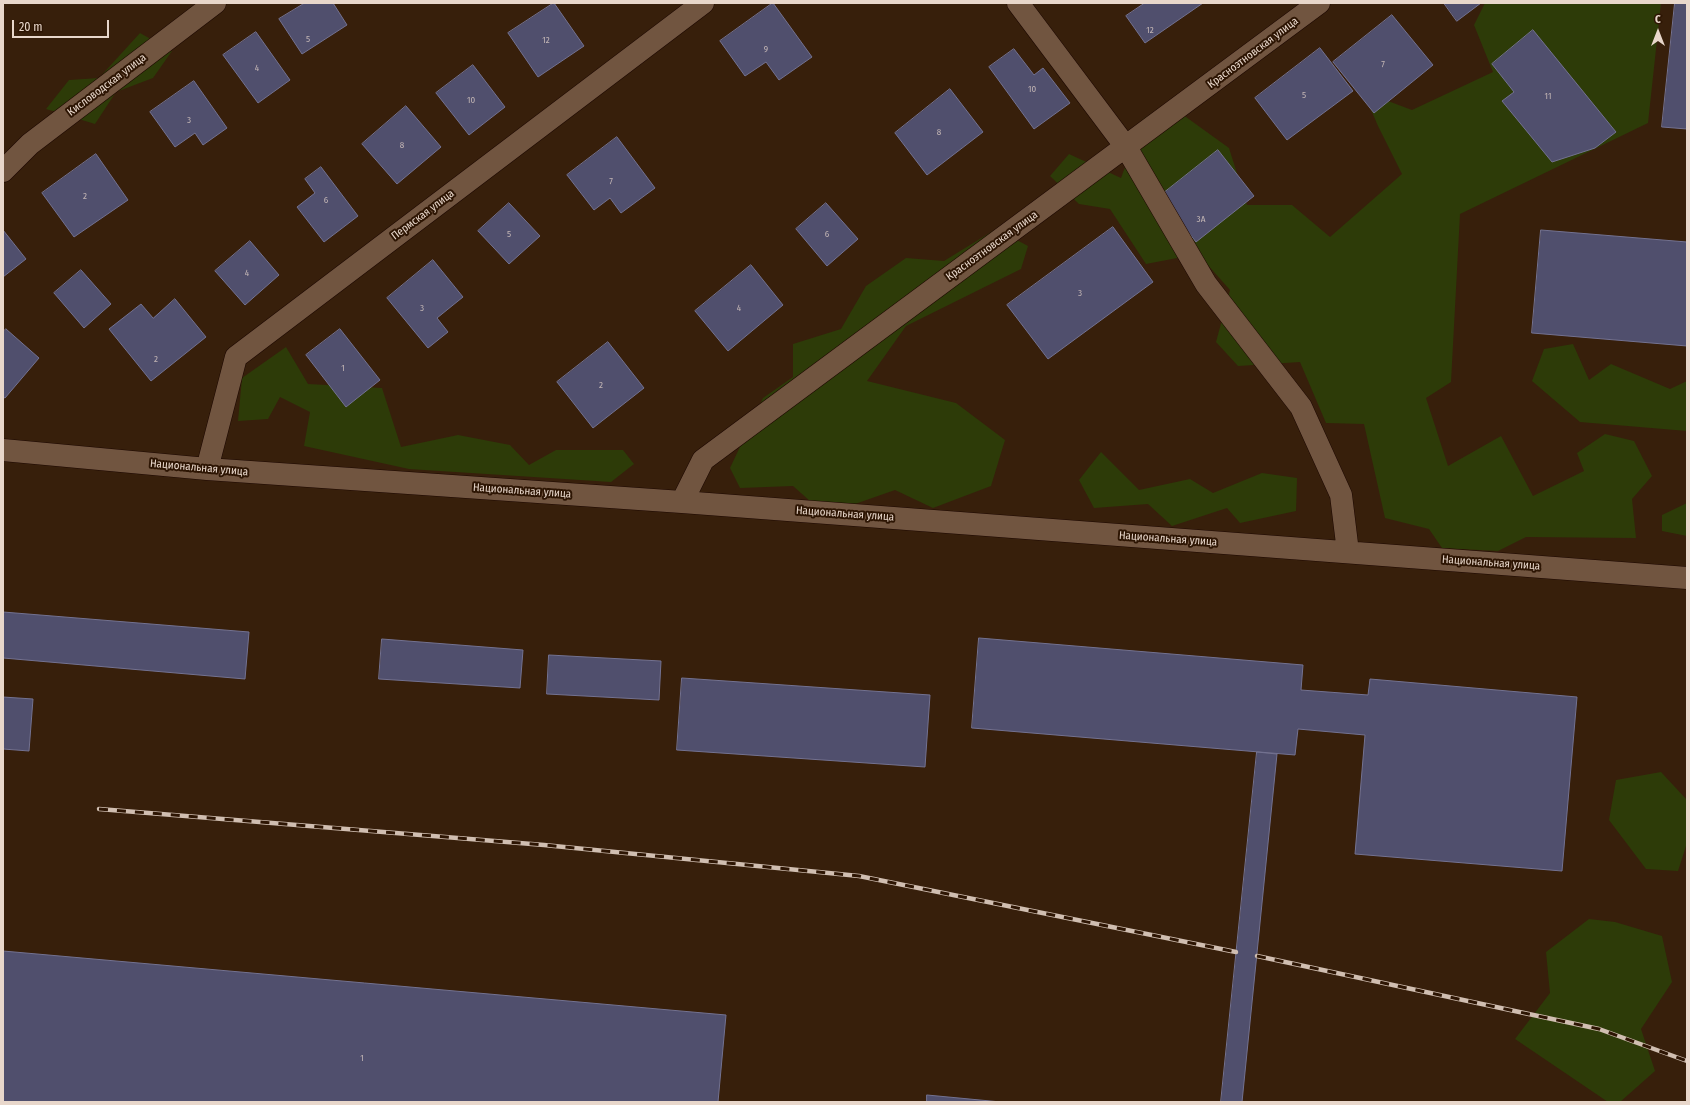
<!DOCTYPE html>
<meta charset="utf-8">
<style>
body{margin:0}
#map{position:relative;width:1690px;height:1105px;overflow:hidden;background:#371f0b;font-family:"Fira Sans Condensed",sans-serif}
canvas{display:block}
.frame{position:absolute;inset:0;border:4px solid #e8d7cb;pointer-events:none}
.north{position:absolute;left:1638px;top:12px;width:40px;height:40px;-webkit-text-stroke:3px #2d1503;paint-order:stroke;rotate:0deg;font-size:11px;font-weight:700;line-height:16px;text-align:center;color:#e8d7cb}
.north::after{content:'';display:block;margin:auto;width:14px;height:18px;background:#e8d7cb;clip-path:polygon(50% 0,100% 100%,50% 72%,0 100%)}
.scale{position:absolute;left:12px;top:20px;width:97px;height:18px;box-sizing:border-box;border:2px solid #e8d7cb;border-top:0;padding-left:5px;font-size:12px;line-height:14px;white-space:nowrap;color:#e8d7cb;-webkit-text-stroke:3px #2d1503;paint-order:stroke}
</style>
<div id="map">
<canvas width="1690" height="1105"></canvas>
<div class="frame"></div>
<div class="north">С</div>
<div class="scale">20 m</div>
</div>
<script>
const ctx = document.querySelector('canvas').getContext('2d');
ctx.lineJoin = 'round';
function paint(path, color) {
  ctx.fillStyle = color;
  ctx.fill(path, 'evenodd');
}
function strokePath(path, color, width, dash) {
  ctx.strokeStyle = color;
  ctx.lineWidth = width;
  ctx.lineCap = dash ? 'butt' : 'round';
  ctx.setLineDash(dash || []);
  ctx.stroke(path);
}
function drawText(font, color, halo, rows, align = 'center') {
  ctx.font = font + ' "Fira Sans Condensed",sans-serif';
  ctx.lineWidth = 4;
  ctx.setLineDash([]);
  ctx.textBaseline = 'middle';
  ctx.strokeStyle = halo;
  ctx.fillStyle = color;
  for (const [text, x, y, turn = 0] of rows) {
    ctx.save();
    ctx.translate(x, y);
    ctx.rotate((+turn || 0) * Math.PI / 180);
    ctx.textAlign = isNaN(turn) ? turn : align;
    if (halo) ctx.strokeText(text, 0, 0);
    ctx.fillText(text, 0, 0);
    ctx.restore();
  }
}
const green = new Path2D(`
 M 1485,3 L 1661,3 L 1648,123 L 1460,214 L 1451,382 L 1426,398 L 1448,466 L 1501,436 L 1533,496 L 1584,471 L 1577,453 L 1605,434 L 1634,441 L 1652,476 L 1632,499 L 1636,538 L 1526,537 L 1498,551 L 1442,548 L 1429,529 L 1385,518 L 1364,424 L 1326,423 L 1300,362 L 1238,366 L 1216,342 L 1230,290 L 1198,254 L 1146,264 L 1110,209 L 1079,204 L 1050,176 L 1069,154 L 1121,178 L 1143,119 L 1168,104 L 1229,148 L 1247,205 L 1292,205 L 1330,237 L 1402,174 L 1378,126 L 1350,61 L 1380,98 L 1412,110 L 1493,72 L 1474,25 Z
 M 140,33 L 172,51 L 153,78 L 116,92 L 95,124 L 46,109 L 69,80 L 99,78 Z
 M 996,229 L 1028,246 L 1021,269 L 906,326 L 867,381 L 956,403 L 1005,440 L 991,486 L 933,508 L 895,490 L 855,504 L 810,501 L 793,486 L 740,488 L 730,468 L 763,398 L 793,377 L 793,344 L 841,329 L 866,286 L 906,258 L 944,261 Z
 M 1573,344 L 1589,380 L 1611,364 L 1670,389 L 1687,381 L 1687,431 L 1580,422 L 1532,381 L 1544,349 Z
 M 286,347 L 308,384 L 382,388 L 401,447 L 458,435 L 510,445 L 529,465 L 556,450 L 623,450 L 634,464 L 611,482 L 409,469 L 304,446 L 310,412 L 280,397 L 268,419 L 238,421 L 242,378 Z
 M 1101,452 L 1139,490 L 1190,479 L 1213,493 L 1262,473 L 1297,478 L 1296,511 L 1240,523 L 1227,508 L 1172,526 L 1148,504 L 1094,508 L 1079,480 Z
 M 1687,503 L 1687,536 L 1662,531 L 1662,515 Z
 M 1661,772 L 1687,800 L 1687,843 L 1678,871 L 1646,869 L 1609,820 L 1616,780 Z
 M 1589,919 L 1615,922 L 1662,936 L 1672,982 L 1641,1029 L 1655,1071 L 1620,1102 L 1608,1102 L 1515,1039 L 1550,993 L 1546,952 Z`);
const building = new Path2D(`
 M 305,3 L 333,3 L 347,25 L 302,54 L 279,19 Z
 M 554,3 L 584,46 L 538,77 L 508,33 Z
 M 773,3 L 812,57 L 779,80 L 766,62 L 745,76 L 720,41 Z
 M 1145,3 L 1203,3 L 1145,43 L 1126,16 Z
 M 1444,3 L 1481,3 L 1457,21 Z
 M 1675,3 L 1687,3 L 1687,129 L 1662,127 Z
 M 1392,15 L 1433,65 L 1374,113 L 1333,62 Z
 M 1533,30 L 1616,132 L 1595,148 L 1552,162 L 1502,101 L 1514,92 L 1492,64 Z
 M 256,32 L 290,80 L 258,103 L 223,55 Z
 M 1320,48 L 1353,91 L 1287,140 L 1255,98 Z
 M 1014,49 L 1034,75 L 1043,68 L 1070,103 L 1034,129 L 989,67 Z
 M 473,65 L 505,107 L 469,135 L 436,93 Z
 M 194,81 L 227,128 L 203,145 L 195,133 L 175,147 L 150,112 Z
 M 950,89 L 983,132 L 927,175 L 895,133 Z
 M 406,106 L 441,147 L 397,184 L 362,144 Z
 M 617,137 L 655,188 L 621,213 L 610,198 L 594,210 L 567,175 Z
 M 1218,150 L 1254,196 L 1196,242 L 1160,196 Z
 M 96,154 L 128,200 L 74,237 L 42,193 Z
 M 321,167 L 358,216 L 324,242 L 297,207 L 315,193 L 305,179 Z
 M 509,203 L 540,236 L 509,264 L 478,231 Z
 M 826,203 L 858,239 L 827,266 L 796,229 Z
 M 1113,227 L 1153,282 L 1048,359 L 1007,305 Z
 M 3,230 L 26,259 L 3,277 Z
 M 1541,230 L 1687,242 L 1687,346 L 1532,333 Z
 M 250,241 L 279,275 L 245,305 L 215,271 Z
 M 433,260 L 463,297 L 437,318 L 448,332 L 428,348 L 387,298 Z
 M 751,265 L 783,305 L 728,351 L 695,311 Z
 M 81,270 L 111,304 L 84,328 L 54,293 Z
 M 175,299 L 206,337 L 151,381 L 109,329 L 141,304 L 153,318 Z
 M 6,329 L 39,358 L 5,398 L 3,397 L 3,332 Z
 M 340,329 L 380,380 L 346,407 L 306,355 Z
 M 608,342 L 644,388 L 593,428 L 557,382 Z
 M 3,612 L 249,632 L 245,679 L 3,658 Z
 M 979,638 L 1303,665 L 1301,690 L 1368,695 L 1370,679 L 1577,697 L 1562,871 L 1355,854 L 1365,735 L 1298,729 L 1295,755 L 972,728 Z
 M 382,639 L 523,650 L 520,688 L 379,679 Z
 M 549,655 L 661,661 L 659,700 L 547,694 Z
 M 682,678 L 930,695 L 925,767 L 677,750 Z
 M 3,697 L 33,699 L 29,751 L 3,749 Z
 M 1257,752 L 1277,754 L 1242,1102 L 1221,1102 Z
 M 3,951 L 726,1015 L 718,1102 L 3,1102 Z
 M 927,1095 L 1001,1102 L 927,1102 Z`);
const minor = new Path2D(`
 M 1018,3 L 1126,147 L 1206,284 L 1301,407 L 1341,495 L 1348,552
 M 3,171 L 30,144 L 215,3
 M 3,450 L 207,469 L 682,502 L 1687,578
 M 207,469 L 236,357 L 703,3
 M 682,502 L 703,460 L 1319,3`);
const rail = new Path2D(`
 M 99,809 L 544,845 L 859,876 L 1236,952
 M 1257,956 L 1599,1029 L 1687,1061`);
const numberNames = [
 ["12",1150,30],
 ["5",308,39],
 ["12",546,40],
 ["9",766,49],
 ["7",1383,64],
 ["4",257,68],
 ["10",1032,89],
 ["5",1304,95],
 ["11",1548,96],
 ["10",471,100],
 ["3",189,120],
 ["8",939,132],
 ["8",402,145],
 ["7",611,181],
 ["2",85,196],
 ["6",326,200],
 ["3А",1201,219],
 ["5",509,234],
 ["6",827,234],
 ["4",247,273],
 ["3",1080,293],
 ["3",422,308],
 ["4",739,308],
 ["2",156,359],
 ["1",343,368],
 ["2",601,385],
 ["1",362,1058]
];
const streetNames = [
 ["Красноэтновская улица",1253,53,-37],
 ["Кисловодская улица",107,85,-37],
 ["Пермская улица",423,215,-37],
 ["Красноэтновская улица",992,246,-36],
 ["Национальная улица",199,468,5],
 ["Национальная улица",522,491,4],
 ["Национальная улица",845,514,4],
 ["Национальная улица",1168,539,4],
 ["Национальная улица",1491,563,4]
];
paint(green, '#2d3b08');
paint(building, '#504f6d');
strokePath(building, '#737291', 1);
strokePath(minor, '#1d0800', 23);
strokePath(minor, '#715540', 22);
strokePath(rail, '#d0beb1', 4.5);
strokePath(rail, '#2d1503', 3, [9]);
drawText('9px', '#c2b5b4', null, numberNames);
drawText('11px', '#e8d7cb', '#2d1503', streetNames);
</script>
